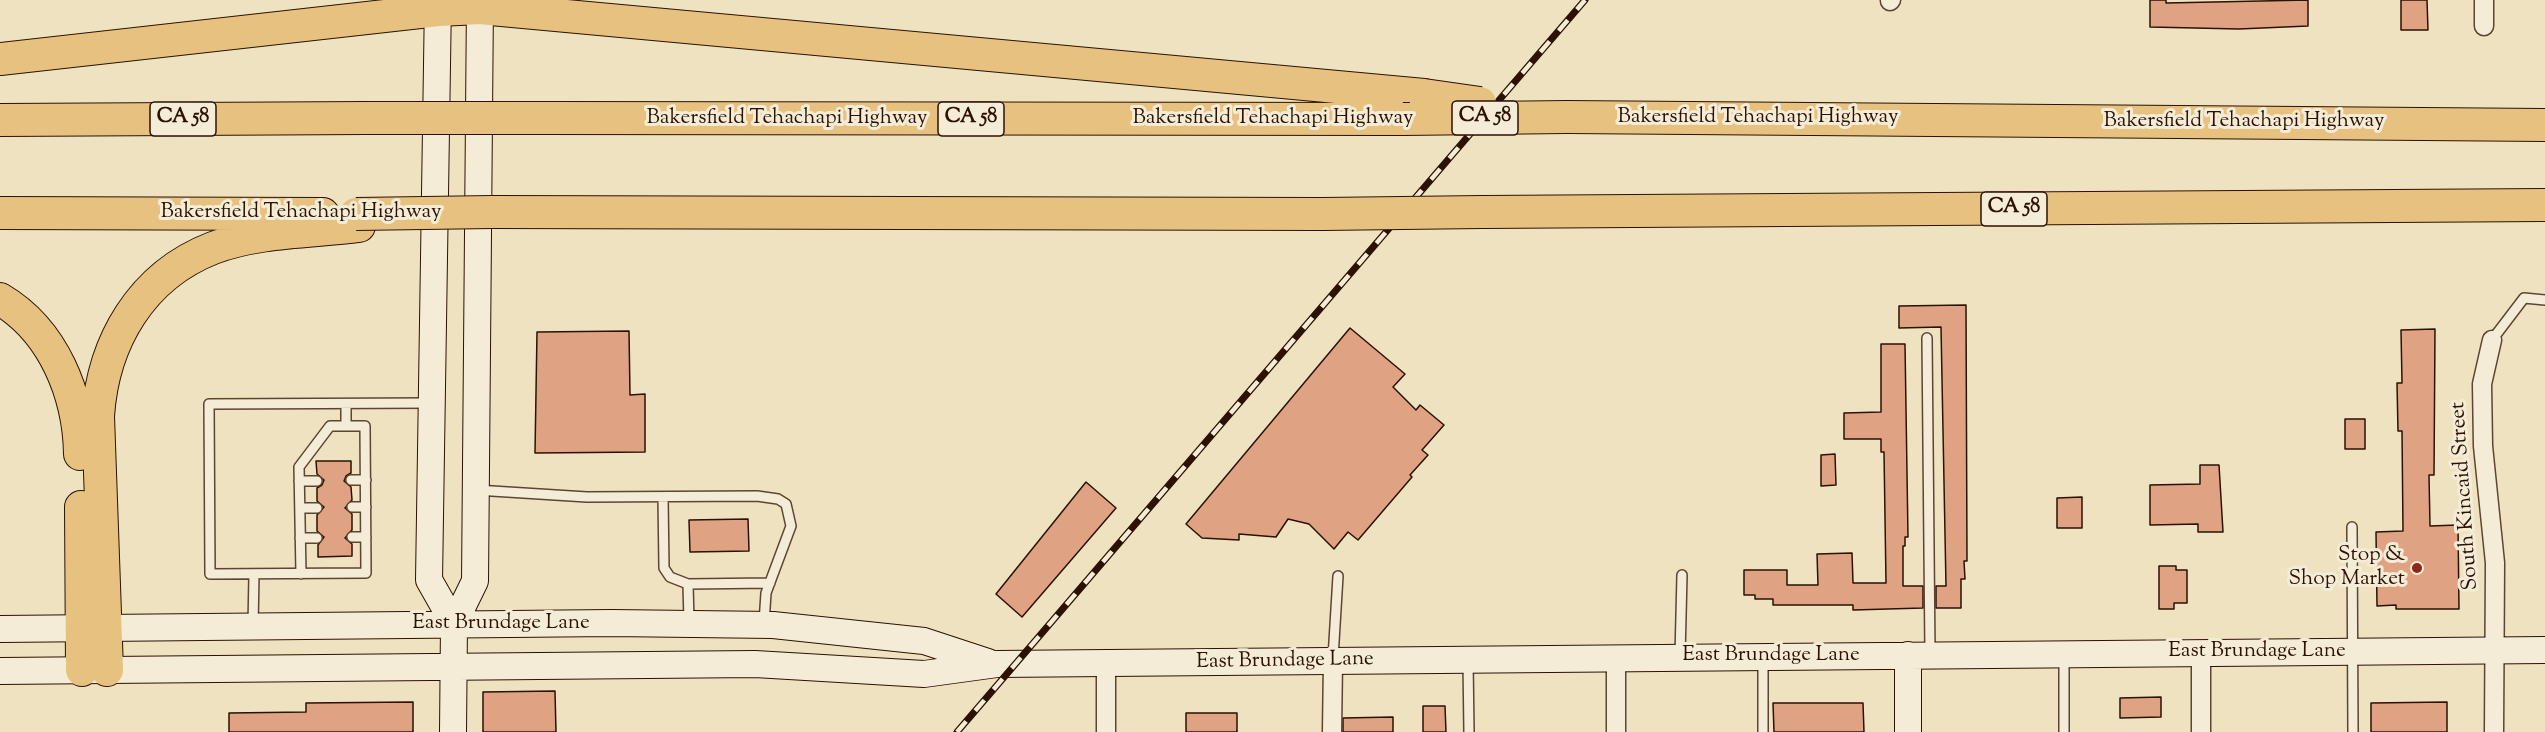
<!DOCTYPE html>
<style>
body{margin:0}
canvas{display:block;background:#eee2c0}
</style>
<canvas width="2545" height="732"></canvas>
<script>
const ctx = document.querySelector('canvas').getContext('2d');
ctx.lineJoin = 'round';
function paint(path, color) {
  ctx.fillStyle = color;
  ctx.fill(path, 'evenodd');
}
function strokePath(path, color, width, dash) {
  ctx.strokeStyle = color;
  ctx.lineWidth = width;
  ctx.lineCap = dash ? 'butt' : 'round';
  ctx.setLineDash(dash || []);
  ctx.stroke(path);
}
function drawText(font, color, halo, rows, align = 'center') {
  ctx.font = font + ' "Sorts Mill Goudy",serif';
  ctx.lineWidth = 6;
  ctx.setLineDash([]);
  ctx.textBaseline = 'middle';
  ctx.strokeStyle = halo;
  ctx.fillStyle = color;
  for (const [text, x, y, turn = 0] of rows) {
    ctx.save();
    ctx.translate(x, y);
    ctx.rotate((+turn || 0) * Math.PI / 180);
    ctx.textAlign = isNaN(turn) ? turn : align;
    if (halo) ctx.strokeText(text, 0, 0);
    ctx.fillText(text, 0, 0);
    ctx.restore();
  }
}
const building = new Path2D(`
 M 2150,0 L 2166,0 L 2166,3 L 2308,0 L 2308,26 L 2239,29 L 2150,27 Z
 M 2401,0 L 2427,0 L 2428,30 L 2401,30 Z
 M 1966,305 L 1967,561 L 1964,561 L 1965,579 L 1961,579 L 1961,608 L 1936,608 L 1936,586 L 1946,586 L 1941,327 L 1899,328 L 1899,306 Z
 M 1350,328 L 1405,374 L 1393,387 L 1416,410 L 1420,405 L 1444,425 L 1422,450 L 1428,455 L 1410,475 L 1412,477 L 1358,540 L 1348,532 L 1334,549 L 1309,524 L 1288,519 L 1276,537 L 1239,534 L 1239,540 L 1202,538 L 1186,524 Z
 M 2435,329 L 2434,475 L 2429,475 L 2430,526 L 2458,525 L 2459,609 L 2396,609 L 2396,605 L 2377,606 L 2376,532 L 2403,531 L 2402,431 L 2398,431 L 2397,383 L 2402,383 L 2401,330 Z
 M 629,331 L 630,395 L 645,394 L 645,452 L 535,453 L 537,332 Z
 M 1881,344 L 1905,344 L 1908,537 L 1905,537 L 1905,546 L 1903,546 L 1903,586 L 1923,586 L 1923,608 L 1853,610 L 1853,605 L 1773,605 L 1773,599 L 1755,599 L 1755,595 L 1744,595 L 1744,570 L 1787,570 L 1787,585 L 1818,585 L 1817,554 L 1852,553 L 1853,583 L 1886,583 L 1884,452 L 1881,452 L 1881,439 L 1844,439 L 1844,413 L 1881,412 Z
 M 2345,419 L 2365,419 L 2365,449 L 2345,449 Z
 M 1835,454 L 1836,485 L 1821,486 L 1821,455 Z
 M 316,461 L 351,461 L 351,473 L 346,476 L 344,481 L 351,487 L 352,500 L 345,508 L 352,514 L 352,530 L 345,538 L 352,544 L 352,556 L 318,557 L 318,545 L 324,537 L 317,531 L 317,515 L 324,507 L 317,501 L 317,488 L 322,485 L 324,480 L 317,474 Z
 M 2200,465 L 2219,465 L 2223,532 L 2198,532 L 2198,524 L 2150,525 L 2150,485 L 2200,484 Z
 M 1086,482 L 1116,508 L 1022,617 L 996,594 Z
 M 2082,497 L 2082,528 L 2057,528 L 2057,498 Z
 M 748,519 L 749,551 L 690,552 L 689,520 Z
 M 2159,566 L 2176,566 L 2176,570 L 2187,570 L 2187,603 L 2174,603 L 2174,609 L 2159,609 Z
 M 555,691 L 556,732 L 483,732 L 483,692 Z
 M 2161,697 L 2161,717 L 2120,718 L 2120,698 Z
 M 413,702 L 413,732 L 229,732 L 229,713 L 306,712 L 306,703 Z
 M 2447,702 L 2447,732 L 2371,732 L 2371,703 Z
 M 1773,703 L 1863,703 L 1864,732 L 1774,732 Z
 M 1423,706 L 1445,706 L 1446,732 L 1423,732 Z
 M 1186,713 L 1237,713 L 1237,732 L 1186,732 Z
 M 1393,717 L 1393,732 L 1343,732 L 1343,718 Z`);
const lane = new Path2D(`
 M 1927,338 L 1930,654
 M 2492,340 L 2524,298 L 2545,300
 M 346,404 L 346,426
 M 351,480 L 366,480
 M 299,481 L 317,481
 M 476,490 L 587,497 L 757,496 L 778,499 L 786,504 L 791,526 L 766,593 L 764,623
 M 663,497 L 664,568 L 670,577 L 688,584
 M 352,507 L 366,507
 M 300,508 L 317,508
 M 2352,527 L 2353,732
 M 352,537 L 366,537
 M 300,538 L 317,538
 M 301,574 L 299,467 L 330,426 L 365,426 L 366,573 L 210,574 L 209,404 L 431,403
 M 689,622 L 688,584 L 770,583
 M 253,626 L 254,574
 M 1680,656 L 1682,575
 M 2064,656 L 2064,732
 M 1333,658 L 1338,576
 M 1763,659 L 1763,732
 M 1468,661 L 1469,732`);
const street = new Path2D(`
 M 1890,1 L 1891,0
 M 2484,26 L 2484,0
 M 2492,340 L 2482,384 L 2483,446 L 2495,563 L 2494,732
 M 1106,732 L 1106,664
 M 1332,732 L 1333,661
 M 1616,732 L 1616,657
 M 2201,732 L 2201,652`);
const secondary = new Path2D(`
 M 438,0 L 429,580 L 454,624
 M 0,629 L 612,623 L 773,625 L 924,641 L 988,662
 M 0,671 L 755,664 L 924,674 L 997,664 L 2545,650
 M 453,732 L 454,624 L 475,581 L 480,0
 M 1908,732 L 1908,655`);
const highway = new Path2D(`
 M 0,59 L 438,10 L 480,8 L 1424,95
 M 1567,117 L 2545,125
 M 539,118 L 1403,119
 M 0,120 L 366,118
 M 492,212 L 1322,214
 M 1482,212 L 2545,205
 M 0,213 L 323,214
 M 0,299 C 54,331 79,395 80,454
 M 81,507 L 82,670
 M 107,670 L 98,416 C 103,342 141,276 213,248 C 258,231 312,232 359,226`);
const rail = new Path2D(`
 M 957,732 L 1585,0`);
const highwayBridge = new Path2D(`
 M 1424,95 L 1480,103
 M 366,118 L 539,118
 M 1403,119 L 1567,117
 M 356,214 L 492,212
 M 1322,214 L 1482,212`);
const markers = [
 [2417,568,6,"#8f2418"]
];
const shields = [
 [1485,118,66],
 [183,119,66],
 [971,119,66],
 [2014,209,66]
];
const shieldNames = [
 ["CA 58",1485,118],
 ["CA 58",183,119],
 ["CA 58",971,119],
 ["CA 58",2014,209]
];
const streetNames = [
 ["Bakersfield Tehachapi Highway",1758,118],
 ["Bakersfield Tehachapi Highway",787,119],
 ["Bakersfield Tehachapi Highway",1273,119],
 ["Bakersfield Tehachapi Highway",2244,122],
 ["Bakersfield Tehachapi Highway",301,213],
 ["South Kincaid Street",2466,496,-94],
 ["East Brundage Lane",501,624],
 ["East Brundage Lane",2257,652],
 ["East Brundage Lane",1771,656],
 ["East Brundage Lane",1285,662,-1]
];
const poiNames = [
 ["Stop &",2405,556],
 ["Shop Market",2405,580]
];
paint(building, '#dfa384');
strokePath(building, '#2b1203', 1.5);
strokePath(lane, '#5c4632', 12);
strokePath(street, '#5c4632', 21);
strokePath(secondary, '#2b1203', 28);
strokePath(highway, '#2b1203', 34);
strokePath(lane, '#f4ecd6', 9);
strokePath(street, '#f4ecd6', 18);
strokePath(secondary, '#f4ecd6', 26);
strokePath(highway, '#e7c180', 32);
strokePath(rail, '#2b1203', 7);
strokePath(rail, '#f4ecd6', 4.5, [14]);
strokePath(highwayBridge, '#2b1203', 34, []);
strokePath(highwayBridge, '#e7c180', 32);
for (const [x, y, r, color] of markers) {
  const dot = new Path2D();
  dot.arc(x, y, r, 0, 2 * Math.PI);
  ctx.fillStyle = color;
  ctx.fill(dot);
  strokePath(dot, '#f4ecd6', 2);
}
for (const [x, y, w] of shields) {
  const box = new Path2D();
  box.roundRect(x - w / 2, y - 17, w, 34, 4.5);
  ctx.fillStyle = '#f4ecd6';
  ctx.fill(box);
  strokePath(box, '#2b1203', 1.5);
}
drawText('bold 20px', '#2b1203', null, shieldNames);
drawText('21px', '#2b1203', '#f4ecd6', streetNames);
drawText('21px', '#2b1203', '#f4ecd6', poiNames, 'right');
</script>
